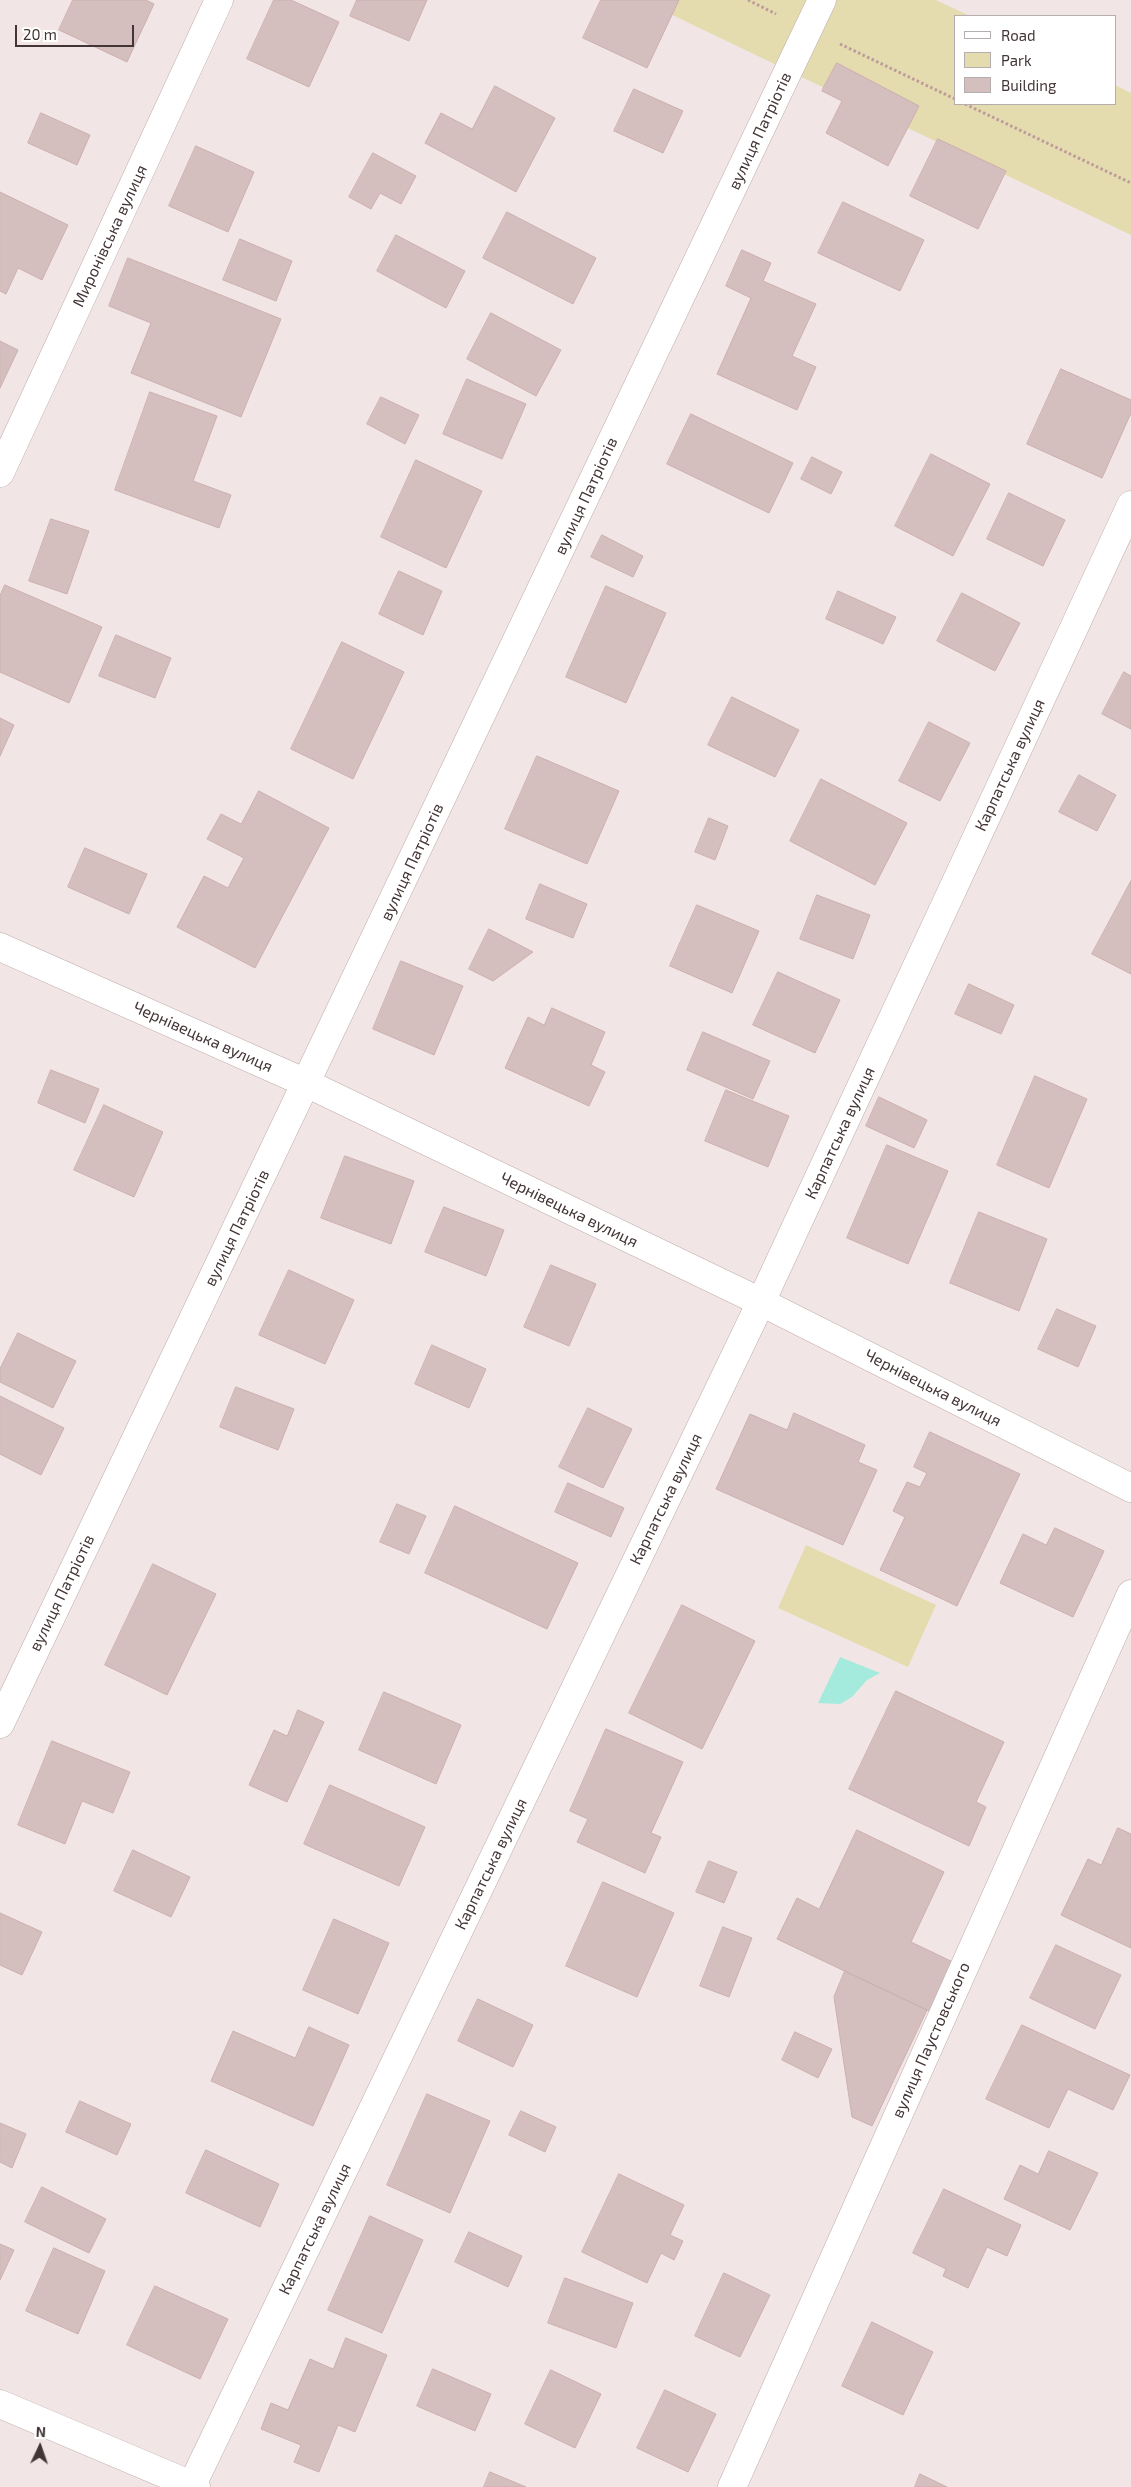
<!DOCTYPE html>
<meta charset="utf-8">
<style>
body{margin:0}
#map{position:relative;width:1131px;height:2487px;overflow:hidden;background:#f1e6e5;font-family:"Exo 2",sans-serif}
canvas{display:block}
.legend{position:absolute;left:954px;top:15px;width:162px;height:90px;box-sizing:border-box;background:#fff;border:1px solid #b4aeae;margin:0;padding:6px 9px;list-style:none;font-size:15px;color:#433535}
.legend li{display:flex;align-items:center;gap:10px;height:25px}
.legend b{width:25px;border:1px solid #b4aeae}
.north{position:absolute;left:15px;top:2422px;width:50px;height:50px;-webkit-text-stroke:4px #fff;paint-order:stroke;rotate:3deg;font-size:14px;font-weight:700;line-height:20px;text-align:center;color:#433535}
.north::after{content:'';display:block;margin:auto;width:18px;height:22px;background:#433535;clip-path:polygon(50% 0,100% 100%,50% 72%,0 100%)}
.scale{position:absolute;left:15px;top:25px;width:119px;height:22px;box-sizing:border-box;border:2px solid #433535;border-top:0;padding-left:6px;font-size:15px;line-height:18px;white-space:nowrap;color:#433535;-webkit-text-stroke:4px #fff;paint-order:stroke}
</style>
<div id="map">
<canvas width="1131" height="2487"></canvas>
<ul class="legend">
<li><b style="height:6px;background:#fff"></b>Road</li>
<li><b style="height:14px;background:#e4dcaf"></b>Park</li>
<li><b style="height:14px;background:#d5bebe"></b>Building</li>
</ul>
<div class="north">N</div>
<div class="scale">20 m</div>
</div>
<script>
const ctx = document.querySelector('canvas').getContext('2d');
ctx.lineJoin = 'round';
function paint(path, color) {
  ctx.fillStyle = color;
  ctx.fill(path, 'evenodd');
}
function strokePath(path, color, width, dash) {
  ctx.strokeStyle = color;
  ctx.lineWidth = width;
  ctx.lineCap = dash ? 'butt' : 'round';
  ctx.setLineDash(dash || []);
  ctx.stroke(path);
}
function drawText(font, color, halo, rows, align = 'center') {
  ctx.font = font + ' "Exo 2",sans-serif';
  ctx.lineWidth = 4;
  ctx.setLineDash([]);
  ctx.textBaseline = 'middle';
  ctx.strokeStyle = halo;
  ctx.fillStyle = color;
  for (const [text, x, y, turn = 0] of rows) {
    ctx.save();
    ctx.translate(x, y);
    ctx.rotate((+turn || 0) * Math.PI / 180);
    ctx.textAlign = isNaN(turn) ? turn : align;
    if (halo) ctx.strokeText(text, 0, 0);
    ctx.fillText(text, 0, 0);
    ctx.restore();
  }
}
const green = new Path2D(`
 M 641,0 L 936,0 L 970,16 L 955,16 L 955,104 L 1115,104 L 1115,85 L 1131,93 L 1131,235 Z
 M 806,1545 L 936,1605 L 908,1667 L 778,1608 Z`);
const water = new Path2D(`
 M 840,1657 L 880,1673 L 867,1680 L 852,1697 L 840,1704 L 818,1703 Z`);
const building = new Path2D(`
 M 73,0 L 146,0 L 154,4 L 127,62 L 59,30 Z
 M 274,0 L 291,0 L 339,22 L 309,87 L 247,59 Z
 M 357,0 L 427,0 L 409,41 L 350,16 Z
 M 601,0 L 679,0 L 647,68 L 583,38 Z
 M 837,63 L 919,106 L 888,166 L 826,133 L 842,101 L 822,91 Z
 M 495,86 L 555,118 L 516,192 L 425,143 L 441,113 L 472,129 Z
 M 634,89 L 683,111 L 663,153 L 614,131 Z
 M 41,113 L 90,135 L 77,165 L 28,143 Z
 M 938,139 L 1006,171 L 978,229 L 910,196 Z
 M 196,146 L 254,172 L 228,232 L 169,206 Z
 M 373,153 L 416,176 L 401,204 L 380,193 L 371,209 L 349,197 Z
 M 0,192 L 68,225 L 42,280 L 18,268 L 6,294 L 0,291 Z
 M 843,202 L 924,240 L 900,291 L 818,253 Z
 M 507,212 L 596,258 L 573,304 L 483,258 Z
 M 396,235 L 465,271 L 446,308 L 377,271 Z
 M 240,239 L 292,261 L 276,301 L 223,280 Z
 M 742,250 L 771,263 L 763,281 L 816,304 L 792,356 L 816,367 L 797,410 L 717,374 L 751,298 L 726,286 Z
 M 128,258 L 281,319 L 241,417 L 131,373 L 151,323 L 109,306 Z
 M 491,313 L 561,350 L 536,396 L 467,359 Z
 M 0,341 L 18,350 L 0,388 Z
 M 1061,369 L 1131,400 L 1131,413 L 1102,478 L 1027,444 Z
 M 467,379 L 526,404 L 502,459 L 443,434 Z
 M 150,392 L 217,416 L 193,481 L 231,495 L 219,528 L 115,490 Z
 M 381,397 L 419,415 L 405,444 L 367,424 Z
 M 691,414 L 793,463 L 769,513 L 667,464 Z
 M 931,454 L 990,484 L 953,556 L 895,526 Z
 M 812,457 L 842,472 L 831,494 L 801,479 Z
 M 416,460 L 482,491 L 446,568 L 381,537 Z
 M 1009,493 L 1065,520 L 1043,566 L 987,539 Z
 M 51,519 L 89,531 L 67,594 L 29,581 Z
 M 602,535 L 643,556 L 633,577 L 591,557 Z
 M 399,571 L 442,591 L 423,635 L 379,614 Z
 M 5,585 L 102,627 L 69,703 L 0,672 L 0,596 Z
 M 606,586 L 666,613 L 626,703 L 566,677 Z
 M 838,591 L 896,617 L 883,644 L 826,619 Z
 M 962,593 L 1020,623 L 995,671 L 937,641 Z
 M 116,635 L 171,658 L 155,698 L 99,676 Z
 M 342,642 L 404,672 L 353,779 L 291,749 Z
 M 1124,672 L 1131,676 L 1131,729 L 1102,714 Z
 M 732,697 L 799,730 L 775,777 L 708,745 Z
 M 0,718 L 14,725 L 0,756 Z
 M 929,722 L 970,743 L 940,801 L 899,781 Z
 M 537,756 L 619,791 L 587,864 L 505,829 Z
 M 1079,775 L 1116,795 L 1097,831 L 1059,812 Z
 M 821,779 L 907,823 L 875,885 L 790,841 Z
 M 259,791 L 329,828 L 255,968 L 177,927 L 204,876 L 228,888 L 244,858 L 207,839 L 221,814 L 241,824 Z
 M 709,818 L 728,826 L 715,860 L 695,852 Z
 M 85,848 L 147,874 L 129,914 L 68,887 Z
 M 1131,881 L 1131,974 L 1092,954 Z
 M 540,884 L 587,904 L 573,938 L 526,919 Z
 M 817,895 L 870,915 L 853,959 L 800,939 Z
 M 697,905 L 759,931 L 732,993 L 670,966 Z
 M 489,929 L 533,952 L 493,981 L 469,969 Z
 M 401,961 L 463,986 L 434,1055 L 373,1029 Z
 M 778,972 L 840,1000 L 815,1053 L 753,1025 Z
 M 969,984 L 1014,1005 L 1001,1034 L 955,1014 Z
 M 552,1008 L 605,1032 L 591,1065 L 605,1072 L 589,1106 L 505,1068 L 528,1017 L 544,1025 Z
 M 703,1032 L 770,1061 L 753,1099 L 687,1070 Z
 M 51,1070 L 99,1089 L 85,1123 L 38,1103 Z
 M 1035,1076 L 1087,1099 L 1049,1188 L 997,1165 Z
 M 726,1090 L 789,1116 L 768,1167 L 705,1141 Z
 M 879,1097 L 927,1120 L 914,1148 L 866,1126 Z
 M 104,1105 L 163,1132 L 134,1197 L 74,1170 Z
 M 887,1145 L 948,1171 L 908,1264 L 847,1238 Z
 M 345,1156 L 414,1181 L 391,1244 L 321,1218 Z
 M 444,1207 L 504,1230 L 486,1276 L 425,1252 Z
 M 979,1212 L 1047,1239 L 1019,1311 L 950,1283 Z
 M 551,1265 L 596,1284 L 569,1346 L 524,1327 Z
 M 289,1270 L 354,1300 L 325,1364 L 259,1335 Z
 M 1057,1309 L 1096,1326 L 1078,1367 L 1038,1349 Z
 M 18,1333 L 76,1361 L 53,1408 L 0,1382 L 0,1369 Z
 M 432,1345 L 486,1369 L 469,1408 L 415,1384 Z
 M 236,1387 L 294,1409 L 278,1450 L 220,1427 Z
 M 0,1396 L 64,1428 L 41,1475 L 0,1454 Z
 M 588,1408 L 632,1429 L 603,1488 L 559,1467 Z
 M 794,1413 L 865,1445 L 858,1462 L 877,1470 L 843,1545 L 716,1489 L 750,1414 L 787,1430 Z
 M 930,1432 L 1020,1474 L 957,1606 L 880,1570 L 905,1517 L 893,1511 L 907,1482 L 920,1487 L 927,1473 L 914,1467 Z
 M 568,1483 L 624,1508 L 611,1537 L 555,1512 Z
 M 397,1504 L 426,1516 L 409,1554 L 380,1542 Z
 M 455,1506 L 578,1563 L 547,1629 L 425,1573 Z
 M 1055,1528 L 1104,1551 L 1073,1617 L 1000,1583 L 1023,1534 L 1046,1545 Z
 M 153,1564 L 216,1594 L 167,1695 L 105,1665 Z
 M 682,1605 L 755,1641 L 702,1749 L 629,1713 Z
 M 896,1691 L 1004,1742 L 976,1802 L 986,1807 L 969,1846 L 849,1789 Z
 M 384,1692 L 461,1725 L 436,1784 L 359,1750 Z
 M 298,1710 L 324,1722 L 287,1802 L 249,1785 L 274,1730 L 287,1736 Z
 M 606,1729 L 683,1762 L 651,1833 L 661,1837 L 645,1873 L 577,1842 L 588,1819 L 570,1811 Z
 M 52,1741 L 130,1772 L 113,1813 L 82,1801 L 65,1844 L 18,1825 Z
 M 330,1785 L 425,1827 L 399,1886 L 304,1844 Z
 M 1118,1828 L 1131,1834 L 1131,1948 L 1061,1915 L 1088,1859 L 1101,1865 Z
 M 857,1830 L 944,1872 L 911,1942 L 957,1964 L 933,2013 L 777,1939 L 797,1898 L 819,1909 Z
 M 133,1850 L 190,1877 L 171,1917 L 114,1891 Z
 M 709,1861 L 737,1872 L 724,1903 L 696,1892 Z
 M 603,1882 L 674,1913 L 637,1997 L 566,1966 Z
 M 0,1913 L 42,1932 L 22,1975 L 0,1965 Z
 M 334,1919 L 389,1943 L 358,2014 L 303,1990 Z
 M 723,1927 L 752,1938 L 729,1997 L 700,1986 Z
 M 1056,1945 L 1121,1975 L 1095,2029 L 1030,1998 Z
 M 845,1971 L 927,2010 L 872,2126 L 852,2117 L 834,1997 Z
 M 478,1999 L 533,2025 L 513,2067 L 458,2041 Z
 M 1022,2025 L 1130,2075 L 1113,2110 L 1068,2089 L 1049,2128 L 986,2099 Z
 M 309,2027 L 349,2045 L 313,2126 L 211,2081 L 233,2031 L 295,2058 Z
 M 795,2032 L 832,2049 L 818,2078 L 782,2060 Z
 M 427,2094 L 490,2121 L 450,2213 L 387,2185 Z
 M 80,2101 L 131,2124 L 117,2155 L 66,2132 Z
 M 521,2111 L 556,2127 L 545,2152 L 509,2135 Z
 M 0,2123 L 26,2134 L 12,2168 L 0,2162 Z
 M 206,2150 L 279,2184 L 260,2227 L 186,2193 Z
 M 1049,2151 L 1098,2173 L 1070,2230 L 1004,2199 L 1020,2165 L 1038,2174 Z
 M 619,2174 L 684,2205 L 670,2235 L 683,2241 L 674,2260 L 661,2253 L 647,2283 L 582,2252 Z
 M 42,2187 L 106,2219 L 89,2253 L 25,2222 Z
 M 944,2189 L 1021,2225 L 1007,2256 L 987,2247 L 968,2288 L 943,2276 L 946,2269 L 913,2253 Z
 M 370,2216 L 423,2240 L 382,2333 L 328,2310 Z
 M 469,2232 L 522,2256 L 508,2287 L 455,2262 Z
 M 0,2244 L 14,2250 L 0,2280 Z
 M 54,2248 L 105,2271 L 78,2334 L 26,2311 Z
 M 724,2273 L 770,2295 L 740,2357 L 695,2336 Z
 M 565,2278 L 633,2303 L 616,2348 L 548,2323 Z
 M 155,2286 L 228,2319 L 200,2379 L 127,2345 Z
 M 872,2322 L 933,2352 L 903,2415 L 842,2386 Z
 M 346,2338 L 387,2355 L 355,2432 L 338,2425 L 319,2472 L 294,2462 L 301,2445 L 261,2429 L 271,2403 L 288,2410 L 310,2359 L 333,2369 Z
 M 433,2369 L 491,2394 L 475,2431 L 417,2406 Z
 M 551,2370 L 601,2394 L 575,2448 L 525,2424 Z
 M 665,2390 L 716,2414 L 688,2472 L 637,2448 Z
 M 490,2472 L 526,2487 L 484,2487 Z
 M 920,2474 L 947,2487 L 915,2487 Z`);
const path = new Path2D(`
 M 748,0 L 776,14
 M 840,44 L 955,99
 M 965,104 L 1131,183`);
const minor = new Path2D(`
 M 0,473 L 219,0
 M 0,947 L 306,1083 L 761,1302 L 1131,1488
 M 0,1724 L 822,0
 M 0,2404 L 196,2487
 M 191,2487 L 761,1302 L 1131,505
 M 732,2487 L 1131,1594`);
const streetNames = [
 ["вулиця Патріотів",760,131,-65],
 ["Миронівська вулиця",110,236,-65],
 ["вулиця Патріотів",586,496,-65],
 ["Карпатська вулиця",1010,765,-65],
 ["вулиця Патріотів",412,862,-65],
 ["Чернівецька вулиця",203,1037,24],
 ["Карпатська вулиця",840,1133,-65],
 ["Чернівецька вулиця",569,1210,26],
 ["вулиця Патріотів",237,1228,-64],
 ["Чернівецька вулиця",933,1388,27],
 ["Карпатська вулиця",666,1499,-64],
 ["вулиця Патріотів",62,1593,-64],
 ["Карпатська вулиця",491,1864,-64],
 ["вулиця Паустовського",931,2040,-66],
 ["Карпатська вулиця",315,2229,-64]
];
paint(green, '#e4dcaf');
paint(water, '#a4ebdd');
paint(building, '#d5bebe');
strokePath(building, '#ccafae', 1);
strokePath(minor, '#bfacab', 29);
strokePath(path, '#bd9b9a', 3, [2.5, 2.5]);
strokePath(minor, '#fff', 28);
drawText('16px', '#433535', '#fff', streetNames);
</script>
